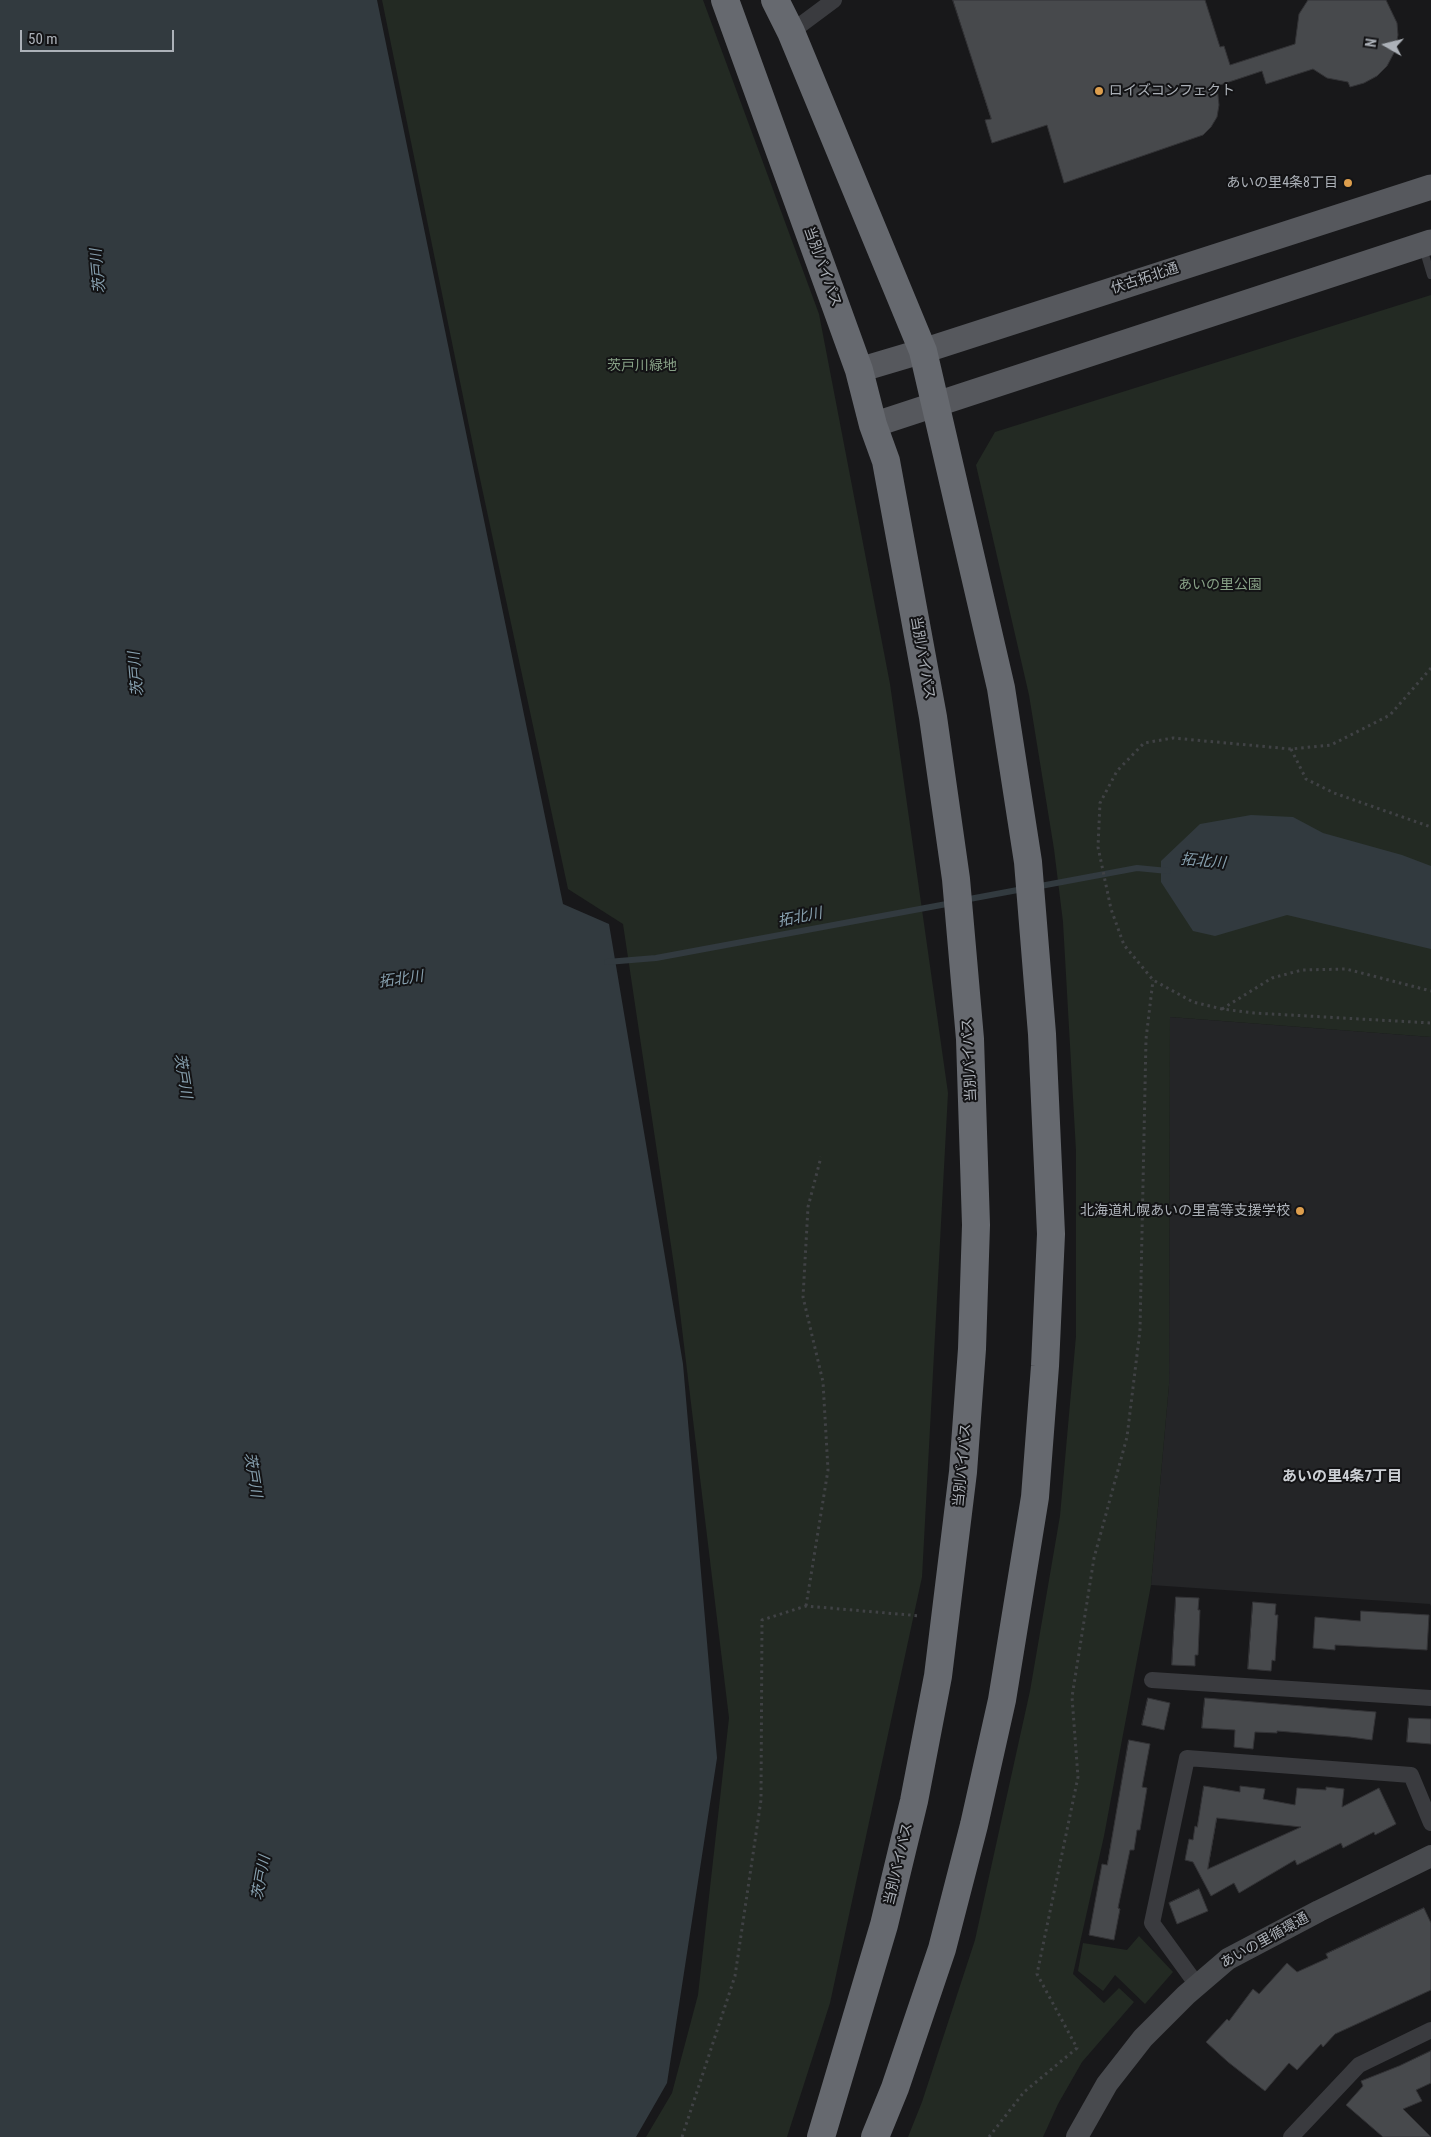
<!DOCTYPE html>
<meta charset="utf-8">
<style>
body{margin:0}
#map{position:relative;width:1431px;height:2137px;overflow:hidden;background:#18181a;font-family:"Roboto Condensed",sans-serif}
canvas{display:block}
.north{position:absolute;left:1361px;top:20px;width:50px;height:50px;-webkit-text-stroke:4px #131315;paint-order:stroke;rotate:278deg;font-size:14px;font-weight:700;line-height:20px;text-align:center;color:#acb1b8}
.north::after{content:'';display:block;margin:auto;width:18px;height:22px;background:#acb1b8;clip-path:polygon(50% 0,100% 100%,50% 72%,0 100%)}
.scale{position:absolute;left:20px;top:30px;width:154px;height:22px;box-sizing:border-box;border:2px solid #acb1b8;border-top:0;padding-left:6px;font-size:15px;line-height:18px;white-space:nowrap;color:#acb1b8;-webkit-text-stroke:4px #131315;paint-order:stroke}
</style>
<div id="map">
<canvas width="1431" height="2137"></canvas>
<div class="north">N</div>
<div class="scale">50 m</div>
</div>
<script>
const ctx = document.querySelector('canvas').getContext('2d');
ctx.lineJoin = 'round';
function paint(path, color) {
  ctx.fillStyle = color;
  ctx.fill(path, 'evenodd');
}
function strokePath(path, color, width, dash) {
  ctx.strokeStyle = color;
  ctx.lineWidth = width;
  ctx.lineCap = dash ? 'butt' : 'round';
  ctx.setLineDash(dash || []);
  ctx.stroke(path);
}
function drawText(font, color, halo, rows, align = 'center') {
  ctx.font = font + ' "Roboto Condensed","Noto Sans JP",sans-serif';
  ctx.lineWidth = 4;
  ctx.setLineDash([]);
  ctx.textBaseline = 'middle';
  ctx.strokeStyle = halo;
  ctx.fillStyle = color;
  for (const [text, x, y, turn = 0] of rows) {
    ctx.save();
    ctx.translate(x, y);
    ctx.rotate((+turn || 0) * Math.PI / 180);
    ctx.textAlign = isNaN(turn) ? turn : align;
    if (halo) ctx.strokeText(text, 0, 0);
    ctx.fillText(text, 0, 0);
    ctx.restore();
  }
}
const built = new Path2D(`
 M 1170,1017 L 1431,1037 L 1431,1606 L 1430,1604 L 1151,1585 L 1169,1385 Z`);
const green = new Path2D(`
 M 382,0 L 703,0 L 819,314 L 890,684 L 948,1093 L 922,1577 L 830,2003 L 787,2137 L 646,2137 L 672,2093 L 698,1995 L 729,1718 L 676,1279 L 623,924 L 568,889 L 476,460 Z
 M 1431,295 L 1431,1037 L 1170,1017 L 1169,1385 L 1151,1585 L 1104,1836 L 1073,1974 L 1104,2003 L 1119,1988 L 1134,2002 L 1082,2062 L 1058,2104 L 1043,2137 L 908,2137 L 922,2102 L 975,1940 L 1030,1691 L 1060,1516 L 1076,1336 L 1076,1151 L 1063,922 L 1054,849 L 1029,695 L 976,465 L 995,432 Z
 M 1139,1936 L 1173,1972 L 1145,2004 L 1115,1975 L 1103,1991 L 1078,1971 L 1083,1943 L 1127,1950 Z`);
const water = new Path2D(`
 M 0,0 L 377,0 L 563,904 L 609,924 L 683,1364 L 717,1758 L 667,2083 L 636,2137 L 0,2137 Z
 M 1251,815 L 1293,817 L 1323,833 L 1402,855 L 1431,866 L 1431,949 L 1287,915 L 1215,936 L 1193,931 L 1161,882 L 1161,861 L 1200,824 Z`);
const stream = new Path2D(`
 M 1035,887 L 1137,868 L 1168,871
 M 964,900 L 1023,889
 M 607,962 L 656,958 L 952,903`);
const building = new Path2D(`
 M 953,0 L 1205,0 L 1220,47 L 1224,46 L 1230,65 L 1295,44 L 1299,14 L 1308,0 L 1386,0 L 1397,23 L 1398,35 L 1395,51 L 1387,66 L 1377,76 L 1364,83 L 1350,87 L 1348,82 L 1327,78 L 1313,69 L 1266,84 L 1262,71 L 1217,86 L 1219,105 L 1217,117 L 1211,127 L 1203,135 L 1064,183 L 1047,125 L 992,143 L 985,120 L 991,119 Z
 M 1176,1597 L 1199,1598 L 1198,1610 L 1200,1610 L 1198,1655 L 1195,1655 L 1195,1666 L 1172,1665 Z
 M 1253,1602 L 1276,1604 L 1275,1615 L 1278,1615 L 1275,1661 L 1272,1660 L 1271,1671 L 1248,1669 Z
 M 1361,1611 L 1429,1615 L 1427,1650 L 1335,1645 L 1335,1650 L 1313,1648 L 1315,1617 L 1360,1621 Z
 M 1148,1698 L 1170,1703 L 1164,1730 L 1142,1725 Z
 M 1205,1698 L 1376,1712 L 1372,1740 L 1350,1737 L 1277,1731 L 1277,1733 L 1255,1732 L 1253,1749 L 1234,1747 L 1235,1730 L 1202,1728 Z
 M 1409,1718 L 1431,1719 L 1431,1744 L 1407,1742 Z
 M 1129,1740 L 1150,1744 L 1142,1787 L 1147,1788 L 1140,1830 L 1137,1830 L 1134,1850 L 1130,1850 L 1118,1908 L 1120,1909 L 1114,1940 L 1089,1935 L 1102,1864 L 1107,1865 Z
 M 1204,1786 L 1240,1792 L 1240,1786 L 1265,1789 L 1263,1799 L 1295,1805 L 1297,1788 L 1326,1790 L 1326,1787 L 1344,1789 L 1342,1807 L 1379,1788 L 1396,1824 L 1375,1835 L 1374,1832 L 1343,1848 L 1341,1843 L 1297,1865 L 1295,1860 L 1239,1893 L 1234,1883 L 1211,1896 L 1193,1862 L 1185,1860 L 1189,1839 L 1193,1840 L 1195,1826 L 1197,1827 ZM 1217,1818 L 1301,1827 L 1208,1869 Z
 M 1199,1889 L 1208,1911 L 1177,1924 L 1169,1903 Z
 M 1424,1908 L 1431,1923 L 1431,1990 L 1335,2034 L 1323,2047 L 1321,2044 L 1297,2070 L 1289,2063 L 1265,2091 L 1228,2062 L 1206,2042 L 1227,2019 L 1229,2021 L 1253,1989 L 1259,1994 L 1287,1963 L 1297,1972 L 1328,1958 L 1326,1954 Z
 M 1431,2051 L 1431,2083 L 1416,2090 L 1422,2101 L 1403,2109 L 1431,2137 L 1383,2137 L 1346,2105 L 1363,2086 L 1361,2081 L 1399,2066 Z`);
const path = new Path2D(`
 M 1431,668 L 1390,715 L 1331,745 L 1291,749 L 1173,738 L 1144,743 L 1117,771 L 1100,803 L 1098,847 L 1111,909 L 1124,945 L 1153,980 L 1193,1002 L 1222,1009 L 1254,1013 L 1431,1023
 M 1291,749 L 1306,779 L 1334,793 L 1431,827
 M 1222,1009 L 1272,978 L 1302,970 L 1346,969 L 1431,991
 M 806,1606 L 828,1470 L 823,1382 L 803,1297 L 808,1207 L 821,1157
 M 682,2137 L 735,1976 L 761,1800 L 762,1620 L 806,1606 L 921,1616
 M 989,2137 L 1024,2092 L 1077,2048 L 1037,1974 L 1078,1777 L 1072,1697 L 1094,1558 L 1127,1437 L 1140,1330 L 1146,1039 L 1153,980`);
const lane = new Path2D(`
 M 1423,248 L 1431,275`);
const street = new Path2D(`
 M 791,32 L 834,0
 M 1152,1680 L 1431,1698
 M 1197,1985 L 1152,1923 L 1187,1758 L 1411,1775 L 1431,1823
 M 1291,2137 L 1359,2065 L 1431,2030`);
const secondary = new Path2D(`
 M 1077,2137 L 1107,2084 L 1143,2038 L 1186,1995 L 1228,1959 L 1319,1911 L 1431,1856`);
const primary = new Path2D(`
 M 859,370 L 923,351 L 1431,187
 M 873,425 L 1431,242`);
const highway = new Path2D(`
 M 725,0 L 859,370 L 873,425 L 886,461 L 933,717 L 956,879 L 970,1039 L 976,1225 L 972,1349 L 963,1472 L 938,1676 L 914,1801 L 884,1925 L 821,2137
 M 775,0 L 791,32 L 923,351 L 1001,688 L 1028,862 L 1042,1034 L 1051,1234 L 1045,1366 L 1035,1497 L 1002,1700 L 974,1825 L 942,1949 L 895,2088 L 875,2137`);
const markers = [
 [1099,91,5,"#dd9e4d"],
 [1348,183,5,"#dd9e4d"],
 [1300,1211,5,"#dd9e4d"]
];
const poiNames = [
 ["ロイズコンフェクト",1109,91,"left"],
 ["あいの里4条8丁目",1338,183],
 ["北海道札幌あいの里高等支援学校",1290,1211]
];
const streetNames = [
 ["当別バイパス",822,267,70],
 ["伏古拓北通",1145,279,-18],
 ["当別バイパス",922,658,80],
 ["当別バイパス",970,1060,-93],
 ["当別バイパス",963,1465,-85],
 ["当別バイパス",899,1864,-77],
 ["あいの里循環通",1265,1941,-29]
];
const parkNames = [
 ["茨戸川緑地",642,366],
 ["あいの里公園",1220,585]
];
const waterNames = [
 ["茨戸川",99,271,-95],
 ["茨戸川",137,674,-95],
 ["拓北川",1203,862,5],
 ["拓北川",800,918,-11],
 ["拓北川",401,980,-8],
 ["茨戸川",182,1076,81],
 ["茨戸川",252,1475,81],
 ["茨戸川",262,1878,-80]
];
const neighbourhoodNames = [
 ["あいの里4条7丁目",1342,1477]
];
paint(built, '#242527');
paint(green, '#232a23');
paint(water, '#323a3f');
strokePath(stream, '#323a3f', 6);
paint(building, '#47494c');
strokePath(building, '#333336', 1);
strokePath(path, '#404245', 3, [2.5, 4]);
strokePath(lane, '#3a3b3f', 8);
strokePath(street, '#3a3b3f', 16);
strokePath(secondary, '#484a4e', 22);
strokePath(primary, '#56585d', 25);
strokePath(highway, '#66696f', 28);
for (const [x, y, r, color] of markers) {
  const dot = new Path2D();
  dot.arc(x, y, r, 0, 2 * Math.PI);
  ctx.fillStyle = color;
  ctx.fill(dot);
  strokePath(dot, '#131315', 2);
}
drawText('14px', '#acb1b8', '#131315', poiNames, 'right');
drawText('14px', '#acb1b8', '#131315', streetNames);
drawText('14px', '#87a186', '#131315', parkNames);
drawText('italic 15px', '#87a0af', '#131315', waterNames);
drawText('bold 15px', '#cdd0d5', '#131315', neighbourhoodNames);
</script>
